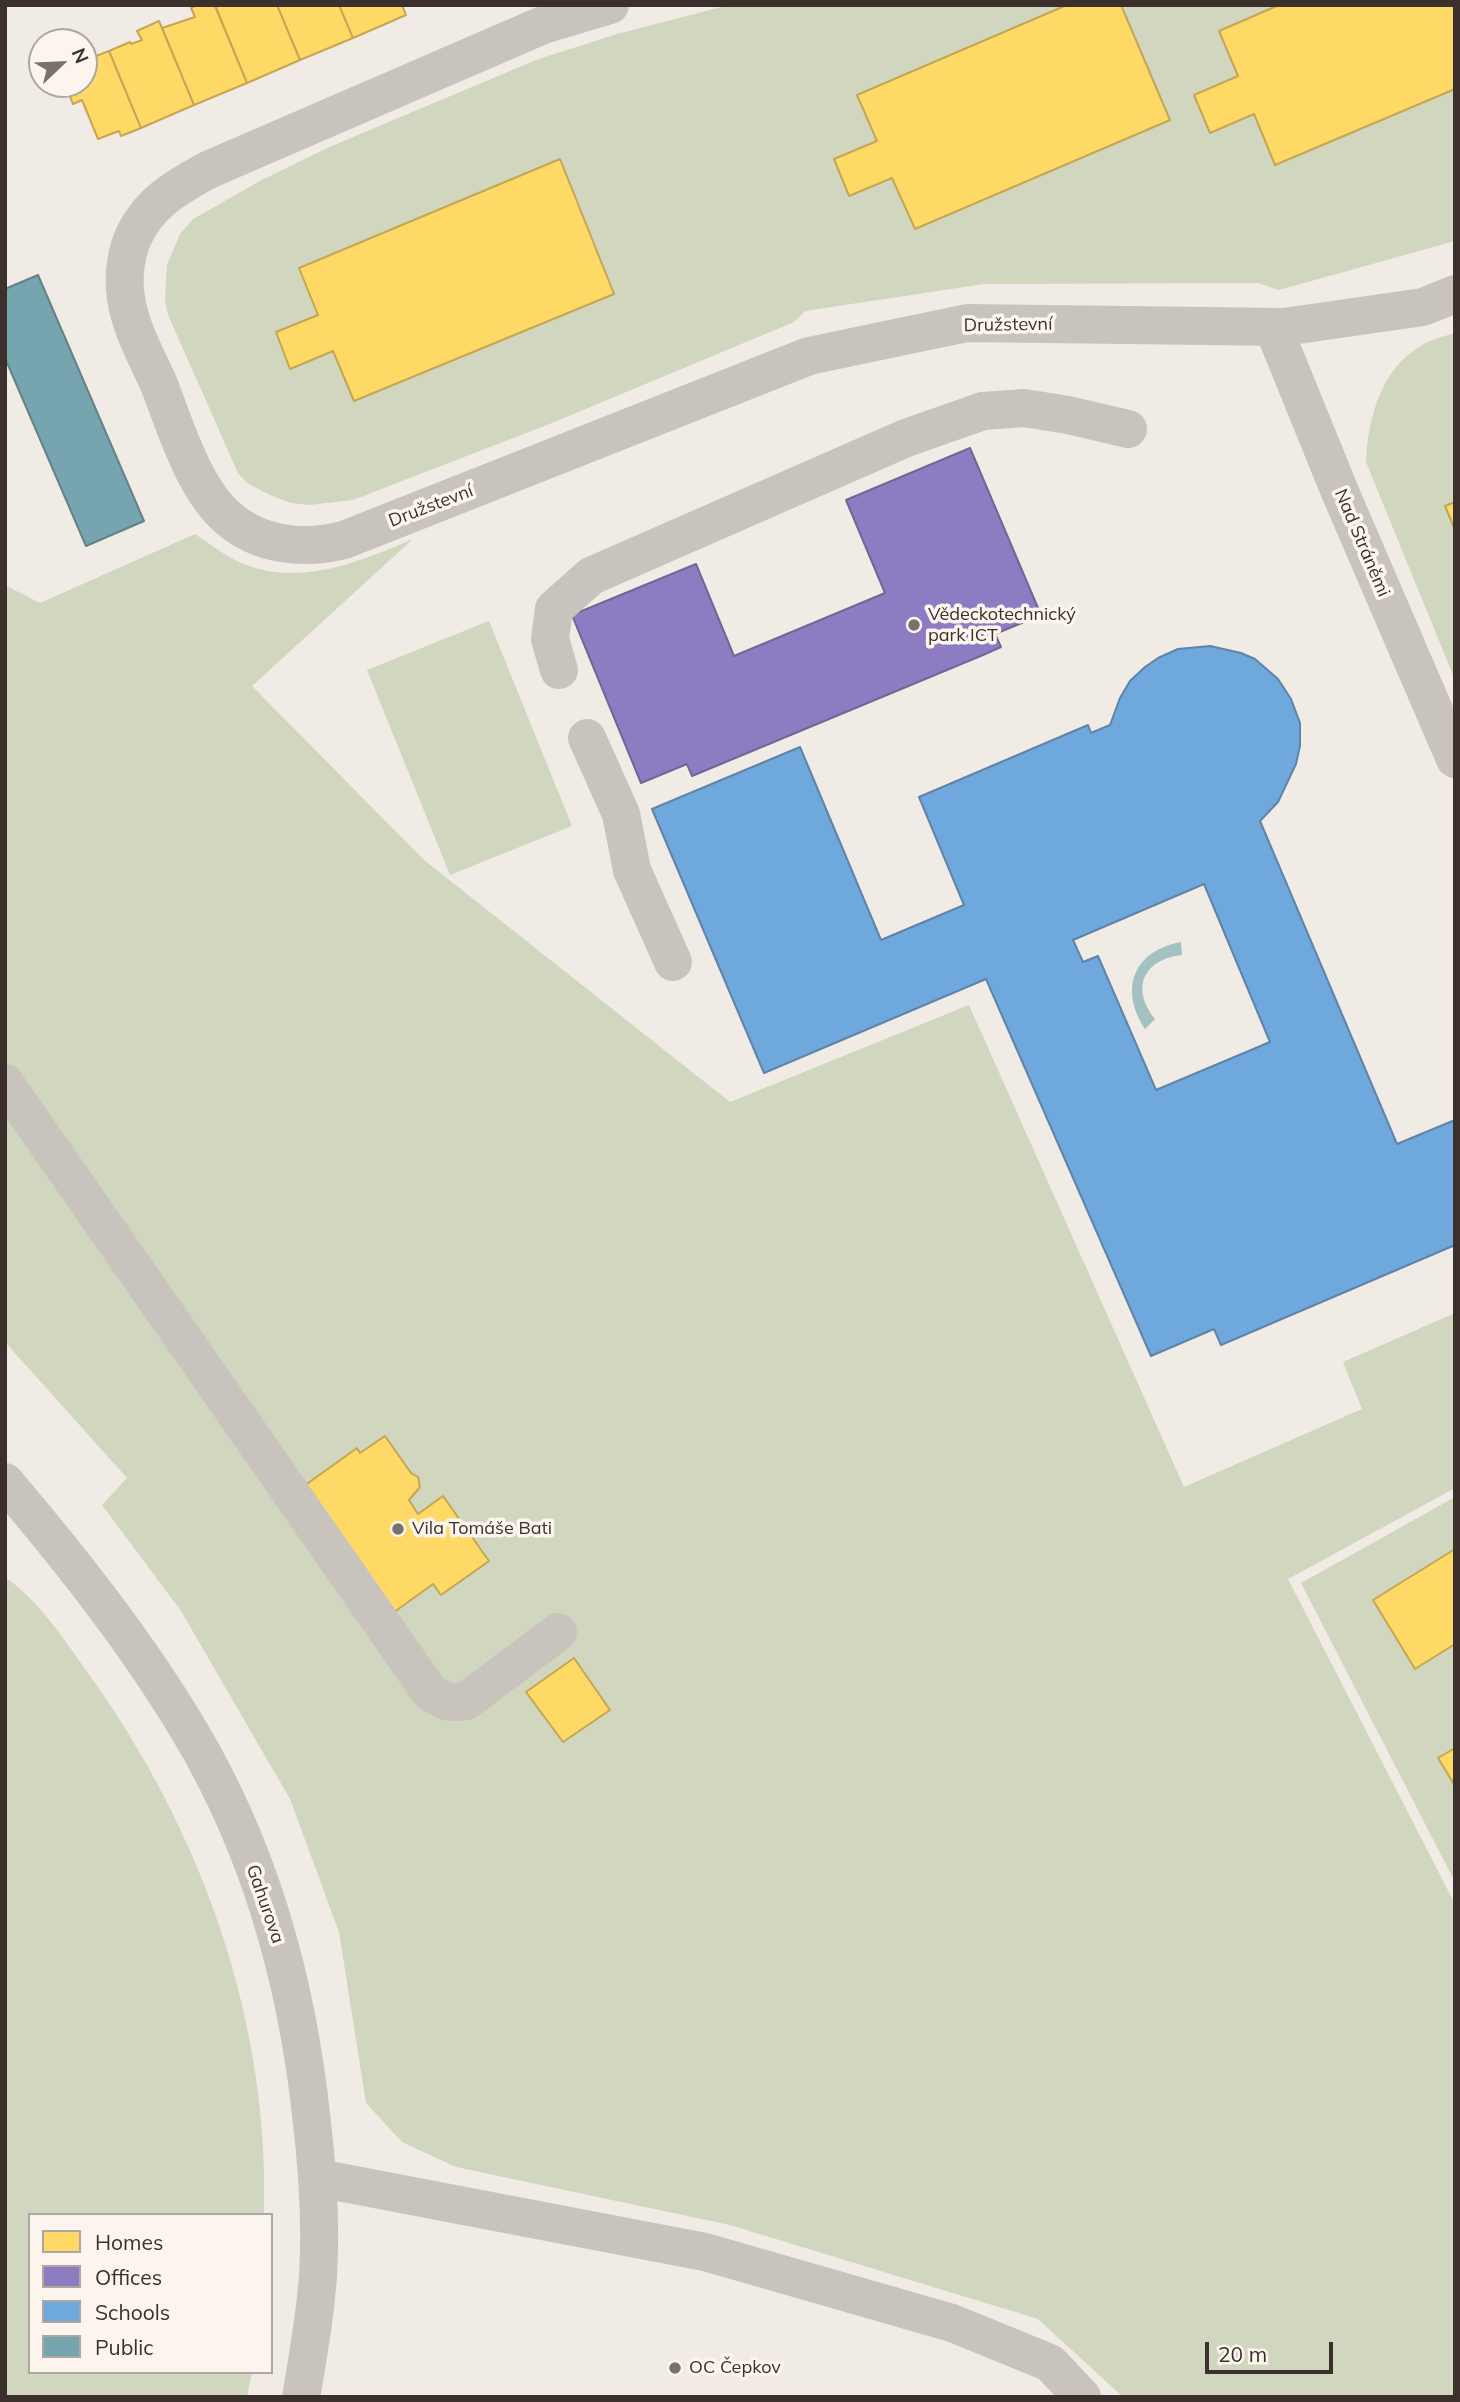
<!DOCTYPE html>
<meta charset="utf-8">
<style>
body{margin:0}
#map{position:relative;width:1460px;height:2402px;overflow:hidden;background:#f0ebe5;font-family:Mulish,sans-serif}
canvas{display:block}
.frame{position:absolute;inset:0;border:7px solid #3b302b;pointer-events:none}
.legend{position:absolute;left:28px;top:2213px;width:245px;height:161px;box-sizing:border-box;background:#fbf5ee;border:2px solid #aea6a0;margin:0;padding:9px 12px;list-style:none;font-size:21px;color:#3b302b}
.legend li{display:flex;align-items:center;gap:14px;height:35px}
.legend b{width:35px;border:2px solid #aea6a0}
.north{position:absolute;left:28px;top:28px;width:70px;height:70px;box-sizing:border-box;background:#fbf5ee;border:2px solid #aea6a0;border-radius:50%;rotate:67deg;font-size:19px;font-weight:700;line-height:28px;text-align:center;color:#3b302b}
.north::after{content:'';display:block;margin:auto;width:24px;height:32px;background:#7a716c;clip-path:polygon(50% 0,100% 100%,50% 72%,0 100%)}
.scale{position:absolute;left:1205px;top:2342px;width:128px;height:32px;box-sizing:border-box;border:4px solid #3b302b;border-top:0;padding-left:9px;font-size:21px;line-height:24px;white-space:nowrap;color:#3b302b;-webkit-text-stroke:5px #fbf5ee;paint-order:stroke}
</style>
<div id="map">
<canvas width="1460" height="2402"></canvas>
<div class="frame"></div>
<ul class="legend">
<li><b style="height:19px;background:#ffd966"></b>Homes</li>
<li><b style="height:19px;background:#8e7cc3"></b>Offices</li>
<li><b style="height:19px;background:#6fa8dc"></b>Schools</li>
<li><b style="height:19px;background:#76a5af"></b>Public</li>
</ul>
<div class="north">N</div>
<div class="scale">20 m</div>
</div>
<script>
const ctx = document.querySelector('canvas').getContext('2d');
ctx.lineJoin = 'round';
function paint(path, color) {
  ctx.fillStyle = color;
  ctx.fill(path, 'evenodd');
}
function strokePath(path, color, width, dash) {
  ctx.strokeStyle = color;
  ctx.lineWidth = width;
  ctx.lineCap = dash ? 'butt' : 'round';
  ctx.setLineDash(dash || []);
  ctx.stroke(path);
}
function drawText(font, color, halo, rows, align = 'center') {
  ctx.font = font + ' Mulish,sans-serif';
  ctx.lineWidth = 7;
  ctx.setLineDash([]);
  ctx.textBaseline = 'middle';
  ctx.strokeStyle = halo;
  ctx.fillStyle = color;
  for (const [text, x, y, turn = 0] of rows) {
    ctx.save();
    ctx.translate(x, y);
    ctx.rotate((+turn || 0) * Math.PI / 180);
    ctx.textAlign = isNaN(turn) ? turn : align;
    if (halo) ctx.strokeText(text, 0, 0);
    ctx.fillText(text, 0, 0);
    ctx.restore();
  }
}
const green = new Path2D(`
 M 729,5 L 1067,5 L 877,141 L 834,159 L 850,196 L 892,178 L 915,229 L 1170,120 L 1121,5 L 1279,5 L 1219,31 L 1238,76 L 1194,95 L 1210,132 L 1254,114 L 1275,165 L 1455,89 L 1455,241 L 1279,290 L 1258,283 L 984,284 L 805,311 L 794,322 L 552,423 L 353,500 L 309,505 L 291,503 L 272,496 L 247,483 L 238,473 L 168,315 L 165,301 L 167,265 L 180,234 L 193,219 L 260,181 L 327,148 L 536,60 L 617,34 ZM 559,160 L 614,294 L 354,401 L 333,351 L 276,332 L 318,315 L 299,267 Z
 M 1455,333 L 1455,680 L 1366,462 C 1368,418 1381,367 1424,344 C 1433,339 1445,336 1455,333 Z
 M 195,534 C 207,542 219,551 231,558 C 291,591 357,563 413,539 L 252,686 L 424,860 L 730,1102 L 969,1005 L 1184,1487 L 1362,1409 L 1343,1362 L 1455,1313 L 1455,1488 L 1288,1579 L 1455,1904 L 1455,2397 L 1123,2397 L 1038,2319 L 730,2225 L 456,2167 L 402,2142 L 366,2103 L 339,1932 L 290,1799 L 181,1611 L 102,1505 L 127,1478 L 5,1342 L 5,585 L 40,603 Z
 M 489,621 L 572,826 L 450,875 L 367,670 Z
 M 1455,1497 L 1455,1882 L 1301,1583 Z
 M 5,1577 C 40,1602 63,1638 88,1673 C 201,1830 270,2020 264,2215 L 30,2215 L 30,2372 L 252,2372 L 247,2397 L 5,2397 Z`);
const water = new Path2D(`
 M 1181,942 L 1182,955 C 1144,959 1130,988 1155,1019 L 1145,1029 C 1119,989 1133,951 1181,942 Z`);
const homes = new Path2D(`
 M 197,5 L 215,5 L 247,83 L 194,105 L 162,28 L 195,17 L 191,8 Z
 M 277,5 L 300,60 L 247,83 L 215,6 Z
 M 277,5 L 339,5 L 353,38 L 300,60 Z
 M 339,5 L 402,5 L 406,15 L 353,38 Z
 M 1067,5 L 1121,5 L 1170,120 L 915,229 L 892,178 L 849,196 L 834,159 L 877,141 L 857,95 Z
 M 1279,5 L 1455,5 L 1455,89 L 1275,165 L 1254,114 L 1210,133 L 1194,95 L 1238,76 L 1219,31 Z
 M 159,21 L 194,105 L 141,128 L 109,51 L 130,42 L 131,44 L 142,40 L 137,31 Z
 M 109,51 L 141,128 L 121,136 L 119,131 L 98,139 L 82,100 L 73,104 L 65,84 L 84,84 L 84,67 L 93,63 L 91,58 Z
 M 560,159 L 614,294 L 354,401 L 333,351 L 290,369 L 276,332 L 318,315 L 299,268 Z
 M 1455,502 L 1455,530 L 1445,506 Z
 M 385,1436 L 411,1473 L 418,1477 L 420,1487 L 409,1500 L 418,1514 L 443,1496 L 489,1561 L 441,1595 L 433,1584 L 390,1615 L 304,1486 L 357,1448 L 360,1453 Z
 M 1455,1549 L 1455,1644 L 1415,1669 L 1373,1600 Z
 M 574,1658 L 610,1710 L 563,1742 L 526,1692 Z
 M 1455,1748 L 1455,1786 L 1438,1758 Z`);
const offices = new Path2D(`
 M 970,448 L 1041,615 L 995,634 L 1001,647 L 983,655 L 692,776 L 687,764 L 641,783 L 572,615 L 696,564 L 734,656 L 885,593 L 846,500 Z`);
const schools = new Path2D(`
 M 1210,646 L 1241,653 L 1255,659 L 1278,679 L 1291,699 L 1300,723 L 1300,746 L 1296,764 L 1278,802 L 1260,821 L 1397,1144 L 1455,1120 L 1455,1245 L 1221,1345 L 1214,1329 L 1151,1356 L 986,979 L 764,1073 L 652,809 L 800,747 L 881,940 L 964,905 L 919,797 L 1088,725 L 1091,733 L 1110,725 L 1120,698 L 1130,681 L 1145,667 L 1158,658 L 1178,649 ZM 1204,884 L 1270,1042 L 1156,1090 L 1098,956 L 1083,962 L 1073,940 Z`);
const public = new Path2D(`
 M 38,275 L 144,521 L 86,546 L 5,358 L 5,289 Z`);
const minor = new Path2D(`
 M 610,5 L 543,25 L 208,170 C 175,188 147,204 132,240 C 125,258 123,280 126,298 C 130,327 146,356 158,382 C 175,425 193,488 228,518 C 260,546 304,550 344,540 L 809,356 L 967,323 L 1284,327 L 1423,307 L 1455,294
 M 1273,327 L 1340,492 L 1455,759
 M 559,670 L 550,639 L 554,609 L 591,576 L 906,438 L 983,411 L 1024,408 L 1068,415 L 1128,429
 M 587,738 L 621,814 L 632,870 L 673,962
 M 5,1083 L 429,1691 C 442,1701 450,1704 466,1701 L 558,1632
 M 5,1482 C 72,1561 137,1643 190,1732 C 261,1851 298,1987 312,2123 C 318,2174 321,2225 318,2276 C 315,2317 308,2357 301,2397
 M 318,2178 L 705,2252 L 952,2323 L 1050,2363 L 1082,2397`);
const markers = [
 [914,625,7,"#7a716c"],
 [398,1529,7,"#7a716c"],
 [675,2368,7,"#7a716c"]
];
const streetNames = [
 ["Družstevní",1008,325,-1],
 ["Družstevní",431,506,-21],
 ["Nad Stráněmi",1362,543,67],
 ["Gahurova",265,1904,71]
];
const poiNames = [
 ["Vědeckotechnický",928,615],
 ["park ICT",928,636],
 ["Vila Tomáše Bati",412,1529],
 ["OC Čepkov",689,2368]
];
paint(green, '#d1d6bf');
paint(water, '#a1c2c1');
paint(homes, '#ffd966');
strokePath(homes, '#c4a654', 2);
paint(offices, '#8e7cc3');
strokePath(offices, '#756595', 2);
paint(schools, '#6fa8dc');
strokePath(schools, '#5f84a7', 2);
paint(public, '#76a5af');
strokePath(public, '#648287', 2);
strokePath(minor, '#c9c3be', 38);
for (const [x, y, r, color] of markers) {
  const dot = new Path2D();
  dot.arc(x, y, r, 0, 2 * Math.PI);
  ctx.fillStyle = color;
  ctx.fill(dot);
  strokePath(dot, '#fbf5ee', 2.5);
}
drawText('18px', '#3b302b', '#fbf5ee', streetNames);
drawText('18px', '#3b302b', '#fbf5ee', poiNames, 'left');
</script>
